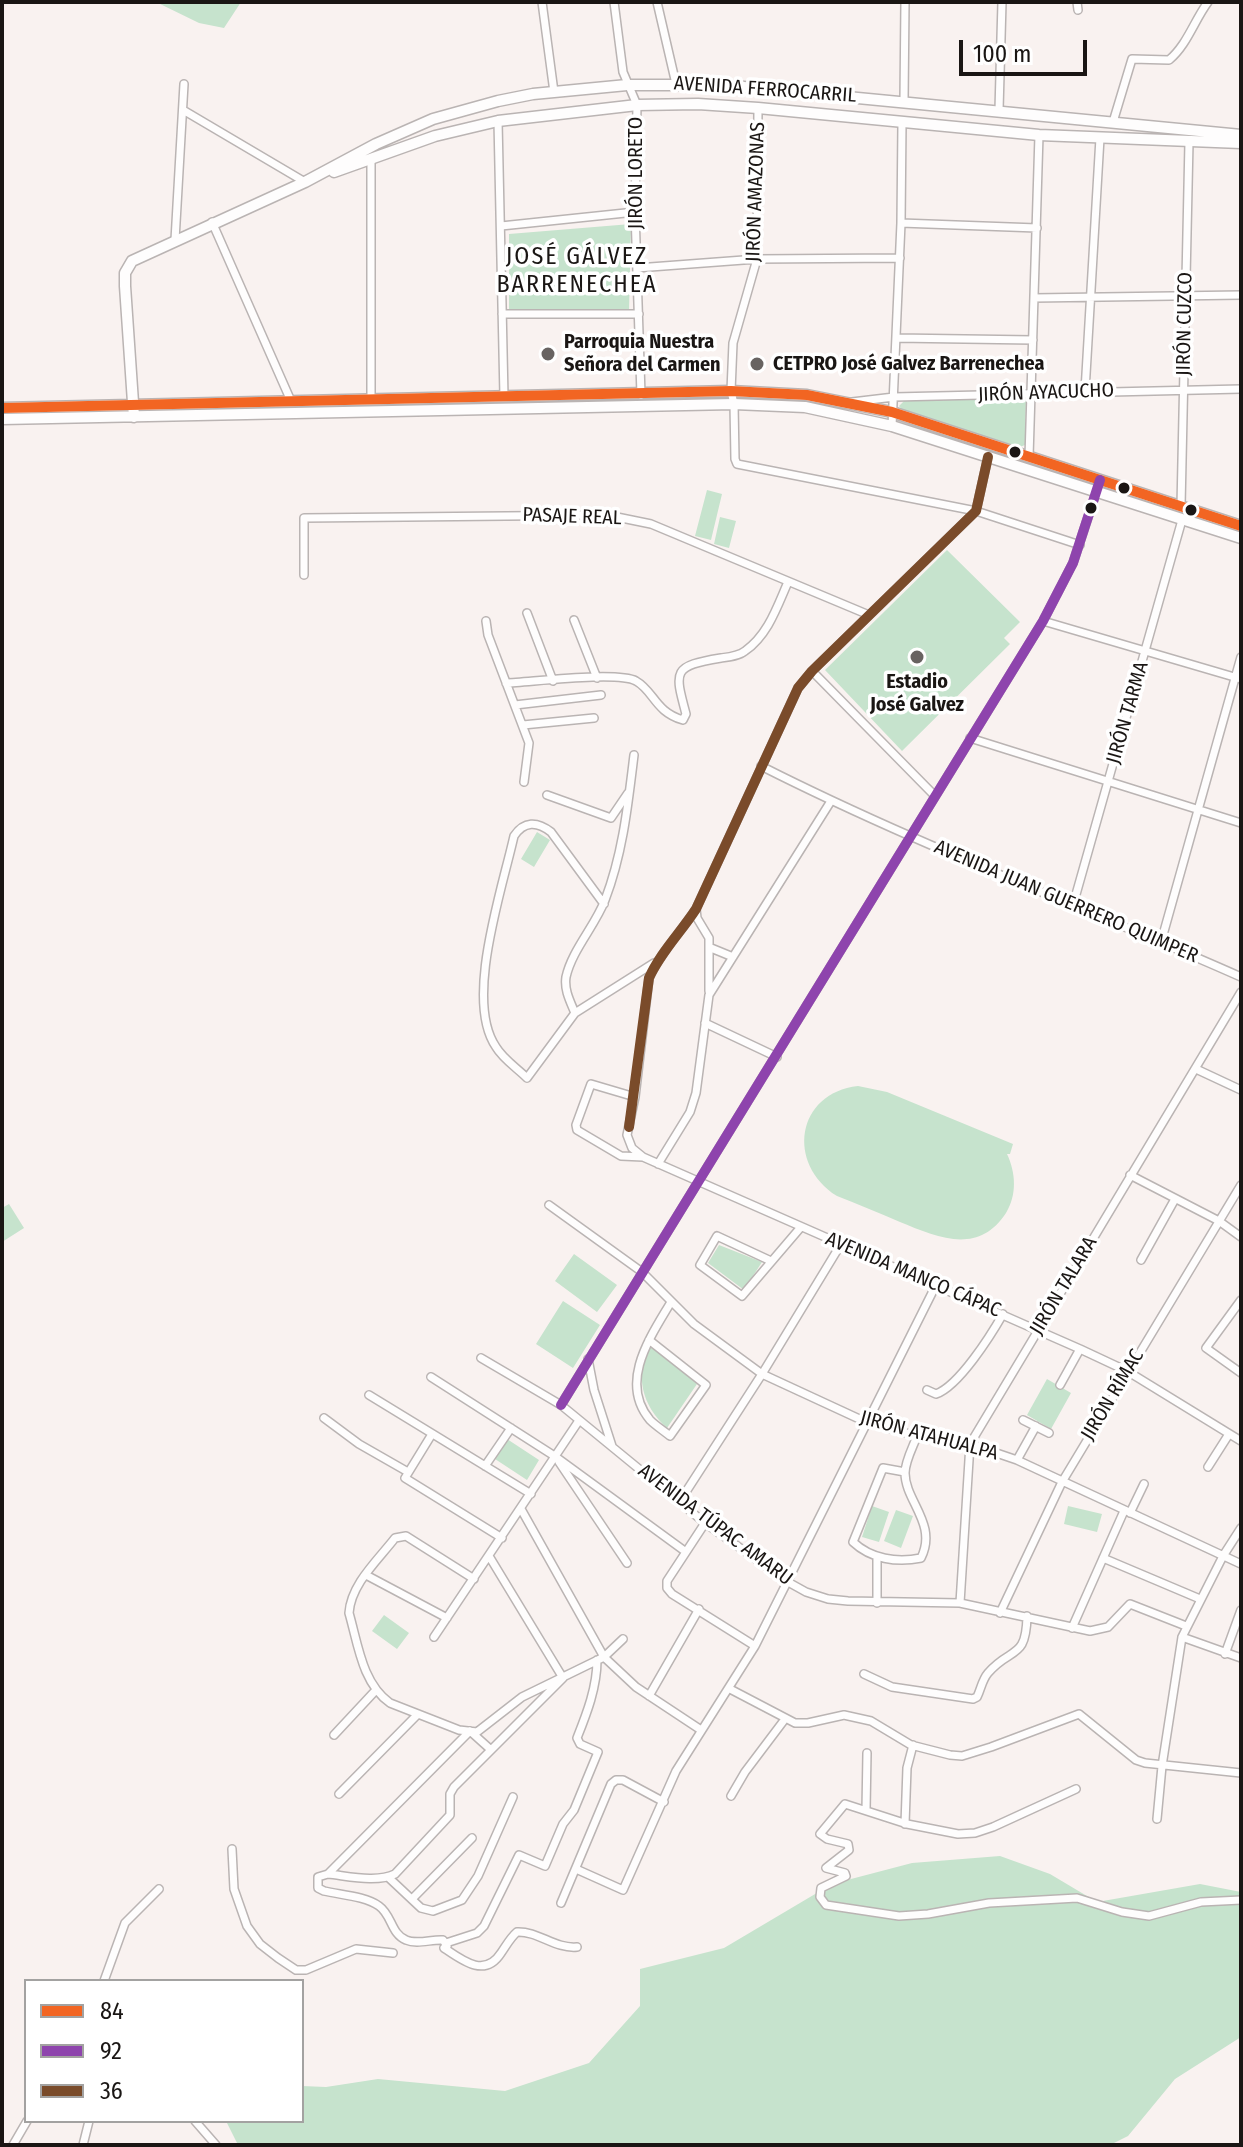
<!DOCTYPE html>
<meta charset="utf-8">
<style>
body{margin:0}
#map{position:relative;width:1243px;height:2147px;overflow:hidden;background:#f9f2f0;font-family:"Fira Sans Condensed",sans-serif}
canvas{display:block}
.frame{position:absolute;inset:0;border:4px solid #1a1614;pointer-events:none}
.legend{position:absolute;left:24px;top:1979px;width:280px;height:144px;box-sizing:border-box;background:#fff;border:2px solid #a3a2a1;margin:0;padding:10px 14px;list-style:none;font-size:24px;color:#1a1614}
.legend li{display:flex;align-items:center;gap:16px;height:40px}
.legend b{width:40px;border:2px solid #a3a2a1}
.scale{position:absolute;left:959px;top:40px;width:128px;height:36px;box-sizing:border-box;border:4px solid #1a1614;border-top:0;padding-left:10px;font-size:24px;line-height:28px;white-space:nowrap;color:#1a1614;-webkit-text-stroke:6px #fff;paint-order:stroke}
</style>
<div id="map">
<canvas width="1243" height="2147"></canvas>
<div class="frame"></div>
<ul class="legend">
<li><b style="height:10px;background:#f26522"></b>84</li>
<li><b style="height:10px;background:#8e44ad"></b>92</li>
<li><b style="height:10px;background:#7a4b2a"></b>36</li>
</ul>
<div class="scale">100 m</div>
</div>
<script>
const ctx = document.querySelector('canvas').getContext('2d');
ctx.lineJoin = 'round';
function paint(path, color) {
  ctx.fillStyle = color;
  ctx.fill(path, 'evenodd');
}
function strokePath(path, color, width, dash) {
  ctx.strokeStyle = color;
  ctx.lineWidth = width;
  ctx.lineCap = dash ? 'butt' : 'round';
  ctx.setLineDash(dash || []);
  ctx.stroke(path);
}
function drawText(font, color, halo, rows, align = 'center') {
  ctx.font = font + ' "Fira Sans Condensed",sans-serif';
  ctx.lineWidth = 7;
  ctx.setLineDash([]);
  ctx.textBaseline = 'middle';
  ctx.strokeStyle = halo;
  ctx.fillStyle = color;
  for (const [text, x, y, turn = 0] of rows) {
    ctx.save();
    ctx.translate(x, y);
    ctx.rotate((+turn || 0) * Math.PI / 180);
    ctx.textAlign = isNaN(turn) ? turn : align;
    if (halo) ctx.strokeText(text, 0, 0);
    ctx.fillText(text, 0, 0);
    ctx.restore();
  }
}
const green = new Path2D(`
 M 156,2 L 241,2 L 224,28 L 199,23 Z
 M 631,224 L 629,312 L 509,310 L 509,234 Z
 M 1026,398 L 1025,445 L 1020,447 L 903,411 L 899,406 L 904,401 Z
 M 707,490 L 722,494 L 711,540 L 695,536 Z
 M 720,517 L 736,521 L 729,548 L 714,544 Z
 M 947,550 L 1020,622 L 1004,638 L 1010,644 L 902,751 L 825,670 Z
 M 537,832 L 550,840 L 534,867 L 521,859 Z
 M 858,1086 L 887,1092 L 1013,1144 L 1010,1154 L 1007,1154 C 1016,1173 1017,1195 1006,1213 C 978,1256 937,1237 900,1222 C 879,1213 858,1204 837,1196 C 786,1164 796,1093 858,1086 Z
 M 9,1204 L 24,1228 L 2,1242 L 2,1208 Z
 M 719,1245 L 762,1262 L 744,1290 L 708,1263 Z
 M 574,1254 L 617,1285 L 597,1312 L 555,1281 Z
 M 563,1301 L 600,1325 L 573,1368 L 536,1344 Z
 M 652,1344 L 697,1384 L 667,1428 C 642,1406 633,1373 652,1344 Z
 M 1047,1379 L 1071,1393 L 1051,1429 L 1027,1415 Z
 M 507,1439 L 539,1460 L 527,1480 L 495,1459 Z
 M 872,1506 L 889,1512 L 879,1542 L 862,1537 Z
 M 1068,1506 L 1102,1514 L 1097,1532 L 1064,1524 Z
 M 896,1510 L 913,1516 L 901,1548 L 884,1541 Z
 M 384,1615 L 409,1633 L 397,1649 L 372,1631 Z
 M 1000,1856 L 1050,1874 L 1097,1902 L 1200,1884 L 1241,1892 L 1241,2037 L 1175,2079 L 1128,2136 L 1110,2145 L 238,2145 L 226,2121 L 302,2121 L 302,2086 L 326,2087 L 378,2079 L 505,2091 L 589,2063 L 640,2006 L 640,1969 L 724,1948 L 832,1884 L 912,1863 Z`);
const street = new Path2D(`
 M 542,2 L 554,92
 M 614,2 L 623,72 L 637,105 L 635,212 L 641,395
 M 657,2 L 676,84
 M 1077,2 L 1078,10
 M 904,100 L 905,2
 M 758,108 L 757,259 L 733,343 L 731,391 L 734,404 L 735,459 L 737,464 L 976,511 L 1080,545
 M 183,110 L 305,182
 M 999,110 L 1002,2
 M 498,121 L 504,397
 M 1113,122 L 1132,59 L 1169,60 C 1187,45 1194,21 1208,2
 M 371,160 L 371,399
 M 212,222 L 291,401
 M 901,223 L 1037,228
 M 501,226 L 635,212
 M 175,240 L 184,84
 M 637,268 L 757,259 L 900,258
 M 1034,298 L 1241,295
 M 502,314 L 639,314
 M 896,338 L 1033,340
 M 1085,391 L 1100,138
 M 852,402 L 894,397 L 1241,389
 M 892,426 L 901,223 L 902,123
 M 1029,457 L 1039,135
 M 1181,506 L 1189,142
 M 304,575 L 304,518 L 607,515 L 651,524 L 869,615
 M 527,613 L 553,681
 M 574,620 L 597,678
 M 486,621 L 488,635 L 529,743 L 524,782
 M 1043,621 L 1241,679
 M 812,671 L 935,796
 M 506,683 C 532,682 617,671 636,681 C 654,691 655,712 683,720 L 686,714 C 674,670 673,666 721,658 C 729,657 739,656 745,651 C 768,635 777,607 788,582
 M 515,705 L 601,695
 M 523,725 L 594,718
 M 970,738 L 1241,823
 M 761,766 C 917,845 1081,906 1241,977
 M 547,795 L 611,818 L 628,793
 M 604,904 L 551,832 C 537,821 524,821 514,836 C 502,890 464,1001 496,1047 C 503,1059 517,1068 527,1078 L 575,1013 L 654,963
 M 1073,905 L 1182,520
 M 696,909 L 697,918 L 709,938 L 709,991
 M 1161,942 L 1241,657
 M 711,948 L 733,957
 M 575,1013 C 570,1001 564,990 566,977 C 572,950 595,926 605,900 C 623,853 628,804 634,755
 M 705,1023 L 777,1057
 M 1196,1069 L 1241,1090
 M 635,1097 L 591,1084 L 576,1125 L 577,1130 L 621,1156 L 643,1157 L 1080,1349 L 1127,1371 L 1241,1441
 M 643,1157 L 632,1148 L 627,1135 L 635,1097 L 649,978 C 660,953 681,932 696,909 L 798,688 L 812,671 L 976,511 L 988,457
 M 658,1164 L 690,1112 L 696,1093 L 709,995 L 831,801
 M 1130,1175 L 1219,1221 L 1241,1237
 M 549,1205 L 642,1272 L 694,1324 L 762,1374 L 868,1423 L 917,1436 L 970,1444 L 1017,1460 L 1241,1564
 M 1141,1260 L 1175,1199
 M 771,1261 L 717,1236 L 700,1265 L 742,1296 L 801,1227
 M 1241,1300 L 1206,1348 L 1241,1373
 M 649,1340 L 706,1385 L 670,1436 C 664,1431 656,1426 650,1420 C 618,1382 651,1336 671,1302
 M 481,1358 L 561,1405 L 705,1523 L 788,1582 L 806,1592 L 828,1599 L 848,1601 L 960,1603 L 1090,1631 L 1108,1627 L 1130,1604 L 1186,1626
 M 588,1359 L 594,1390 L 612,1446
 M 431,1377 L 556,1457 L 686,1552
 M 1060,1385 L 1080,1349
 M 927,1390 L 936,1394 C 959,1386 991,1335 1003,1314
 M 369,1395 L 531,1494
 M 561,1405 L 1043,621 L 1073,563 L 1097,490
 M 324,1418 L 359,1444 L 408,1472
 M 1023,1420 L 1049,1433
 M 432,1434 L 405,1478 L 502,1538
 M 1017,1460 L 1036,1426
 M 559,1462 L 627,1563
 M 485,1466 L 511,1428
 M 1208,1467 L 1229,1434
 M 905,1472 L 883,1468 L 853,1542 C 871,1559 897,1563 921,1558 C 938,1524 905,1501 905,1473 C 905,1461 913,1447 917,1436
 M 680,1501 L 762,1374 L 841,1244
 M 521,1509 L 604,1657 L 636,1687 L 701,1730
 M 1130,1513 L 1144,1484
 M 705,1523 L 667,1581 L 667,1588 L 672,1594 L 755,1646
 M 1103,1558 L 1200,1599
 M 366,1575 L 447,1618
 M 474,1579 L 406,1536 L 395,1538 C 378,1560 351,1584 349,1613 C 358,1644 362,1683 390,1703 L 459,1730 L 477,1732 L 522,1697 L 604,1657 L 623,1639
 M 877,1603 L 877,1558
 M 960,1603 L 970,1444 L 1241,992
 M 1000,1613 L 1062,1482 L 1241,1185
 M 1072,1628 L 1124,1511
 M 434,1637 L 578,1422
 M 1182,1637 L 1241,1658
 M 1225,1654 L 1241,1610
 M 864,1674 L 892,1687 L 973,1699 L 977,1697 C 981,1689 982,1680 988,1673 C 1011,1646 1026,1661 1027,1616
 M 730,1689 L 795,1723 L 808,1723 L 844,1715 L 871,1721 L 911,1745 L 950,1755 L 962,1756 L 991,1747 L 1079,1714 L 1136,1760 L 1145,1763 L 1241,1773
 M 649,1696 L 699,1609
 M 334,1735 L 376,1690
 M 490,1749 L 470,1731 L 328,1874 L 318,1877 L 318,1888 L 324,1891 C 341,1895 365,1896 379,1906 C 392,1915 391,1934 406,1940 C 417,1945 432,1939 443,1940 L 447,1946 L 444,1948 C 463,1961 485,1978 501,1953 C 506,1946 510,1938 517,1932 C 538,1931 555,1949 577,1947
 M 1076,1789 L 993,1827 L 975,1833 L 958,1834 L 907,1824 L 845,1804 L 820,1834 L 827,1839 L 848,1844 L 849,1850 L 826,1868 L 845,1873 L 846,1876 L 821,1888 L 820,1897 L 826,1905 L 899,1916 L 928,1914 L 989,1903 L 1077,1898 L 1122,1912 L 1149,1916 L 1201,1902 L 1241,1900
 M 339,1794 L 418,1714
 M 731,1796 L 745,1772 L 785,1719
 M 866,1810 L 867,1753
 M 1157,1819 L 1162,1766 L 1182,1637 L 1223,1556 L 1241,1528
 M 905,1824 L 907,1768 L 913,1745
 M 232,1849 L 234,1889 L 247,1926 L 260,1944 L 278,1958 L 296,1970 L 306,1970 L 356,1949 L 393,1953
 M 576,1869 L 623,1890 L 676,1771 L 755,1646 L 936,1285
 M 328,1874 C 348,1876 377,1883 395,1874 L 450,1815 L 450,1794 L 454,1787 L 563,1678 L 489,1556
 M 388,1877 L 421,1908 L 433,1911 L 462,1900 L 478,1876 L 513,1797
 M 412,1899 L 472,1838
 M 561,1903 L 611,1784 L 616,1780 L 623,1780 L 664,1802
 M 446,1943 L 477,1933 L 484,1926 L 519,1855 L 545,1866 L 563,1824 L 574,1810 L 598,1752 L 580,1744 L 577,1738 C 587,1713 597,1687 597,1660
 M 104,1981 L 125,1923 L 159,1889
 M 195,2121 L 216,2145
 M 13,2145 L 27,2121
 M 83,2145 L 89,2121`);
const secondary = new Path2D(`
 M 334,172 L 435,136 L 498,121 L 637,105 L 698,104 L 758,108 L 1039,135 L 1241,143
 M 2,408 L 731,391 L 807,395 L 892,412 L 1241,526
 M 134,417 L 125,286 L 125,273 L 132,261 L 305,182 L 376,144 L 433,119 L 498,101 L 533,94 L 627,85 L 723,85 L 1241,135
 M 2,419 L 734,404 L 805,407 L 892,426 L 1241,538`);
const bus1 = new Path2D(`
 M 2,408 L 731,391 L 807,395 L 892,412 L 1241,526`);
const bus2 = new Path2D(`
 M 561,1405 L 1043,621 L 1073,563 L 1100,480`);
const bus3 = new Path2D(`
 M 629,1127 L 649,978 C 660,953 681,932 696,909 L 798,688 L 812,671 L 976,511 L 988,457`);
const markers = [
 [548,354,8,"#686361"],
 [757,364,8,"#686361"],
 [1015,452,7,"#1a1614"],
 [1124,488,7,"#1a1614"],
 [1091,508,7,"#1a1614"],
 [1191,510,7,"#1a1614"],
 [917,657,8,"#686361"]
];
const streetNames = [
 ["AVENIDA FERROCARRIL",765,90,4],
 ["JIRÓN LORETO",636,173,-90],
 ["JIRÓN AMAZONAS",756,192,-88],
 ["JIRÓN CUZCO",1185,324,-89],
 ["JIRÓN AYACUCHO",1046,393,-2],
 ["PASAJE REAL",572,517,2],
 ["JIRÓN TARMA",1128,713,-74],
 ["AVENIDA JUAN GUERRERO QUIMPER",1066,902,23],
 ["AVENIDA MANCO CÁPAC",913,1275,23],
 ["JIRÓN TALARA",1064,1286,-59],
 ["JIRÓN RÍMAC",1113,1395,-59],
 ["JIRÓN ATAHUALPA",929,1436,15],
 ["AVENIDA TÚPAC AMARU",715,1525,37]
];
const poiNames = [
 ["Parroquia Nuestra",564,342],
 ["Señora del Carmen",564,365],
 ["CETPRO José Galvez Barrenechea",773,364],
 ["Estadio",917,682,"center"],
 ["José Galvez",917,705,"center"]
];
const quarterNames = [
 ["JOSÉ GÁLVEZ",577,257],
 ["BARRENECHEA",577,285]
];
paint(green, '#c6e3cd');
strokePath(street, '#bab4b3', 10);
strokePath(secondary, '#bab4b3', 13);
strokePath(street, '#fefdfd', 7);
strokePath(secondary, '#fefdfd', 10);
strokePath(bus1, '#f26522', 10);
strokePath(bus2, '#8e44ad', 10);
strokePath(bus3, '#7a4b2a', 10);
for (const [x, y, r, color] of markers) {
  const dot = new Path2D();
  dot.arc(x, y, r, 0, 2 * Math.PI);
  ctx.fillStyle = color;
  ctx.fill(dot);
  strokePath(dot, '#fff', 3);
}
drawText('20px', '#1a1614', '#fff', streetNames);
drawText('bold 20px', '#1a1614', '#fff', poiNames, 'left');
ctx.letterSpacing = '2px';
drawText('24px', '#1a1614', '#fff', quarterNames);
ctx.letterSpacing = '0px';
</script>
